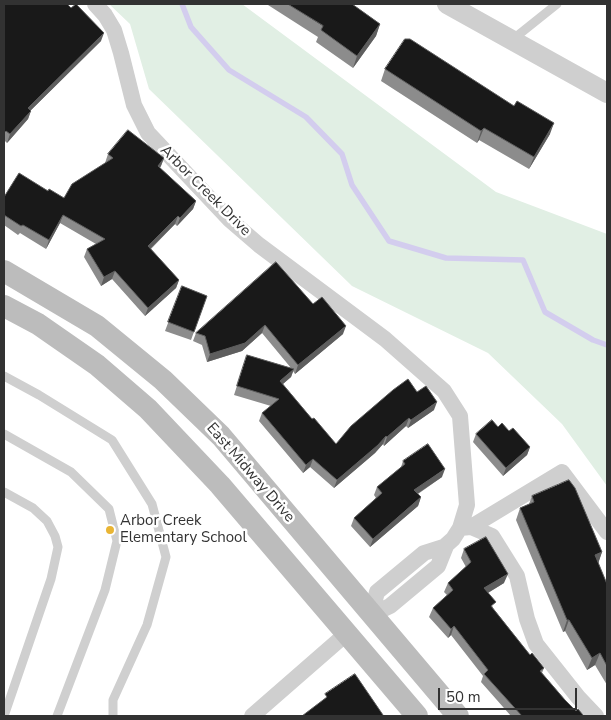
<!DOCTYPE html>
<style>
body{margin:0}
#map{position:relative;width:611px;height:720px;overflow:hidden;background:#fff;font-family:"Nunito Sans",sans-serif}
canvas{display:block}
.frame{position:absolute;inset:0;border:5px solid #323232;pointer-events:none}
.scale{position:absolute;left:438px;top:688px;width:139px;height:22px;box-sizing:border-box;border:2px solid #323232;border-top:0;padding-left:6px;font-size:15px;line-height:18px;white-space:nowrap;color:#323232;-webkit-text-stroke:4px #fff;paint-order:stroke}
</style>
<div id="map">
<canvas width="611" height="720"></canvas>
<div class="frame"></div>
<div class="scale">50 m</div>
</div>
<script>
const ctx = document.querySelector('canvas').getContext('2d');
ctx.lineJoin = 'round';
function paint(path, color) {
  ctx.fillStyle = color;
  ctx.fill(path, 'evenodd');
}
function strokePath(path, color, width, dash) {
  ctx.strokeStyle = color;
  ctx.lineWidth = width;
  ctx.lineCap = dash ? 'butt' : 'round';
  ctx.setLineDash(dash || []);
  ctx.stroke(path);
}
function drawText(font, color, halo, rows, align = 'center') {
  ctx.font = font + ' "Nunito Sans",sans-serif';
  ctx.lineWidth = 5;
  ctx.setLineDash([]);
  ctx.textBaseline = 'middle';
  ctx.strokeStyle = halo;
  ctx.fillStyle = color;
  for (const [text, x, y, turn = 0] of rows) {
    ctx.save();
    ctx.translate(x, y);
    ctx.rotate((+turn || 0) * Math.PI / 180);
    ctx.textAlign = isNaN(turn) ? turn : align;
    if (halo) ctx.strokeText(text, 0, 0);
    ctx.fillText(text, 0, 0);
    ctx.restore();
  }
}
const green = new Path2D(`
 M 109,4 L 242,4 L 496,192 L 607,234 L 607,486 L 562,424 L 488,353 L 352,286 L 149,89 L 130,24 Z`);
const stream = new Path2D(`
 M 182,4 L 191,27 L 229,70 L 306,117 L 342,154 L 352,185 L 389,241 L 446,258 L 523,260 L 545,312 L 593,340 L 607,345`);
const service = new Path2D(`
 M 512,40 L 557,4
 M 4,376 L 39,395 L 112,440 L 152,504 L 166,557 L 147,625 L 113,700 L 113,716
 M 4,434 L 71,472 L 109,509 L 117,541 L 105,590 L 57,716
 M 4,492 L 33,508 L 47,521 L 55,536 L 58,547 L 51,579 L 4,716`);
const minor = new Path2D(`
 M 95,4 L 105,15 L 114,30 L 121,53 L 134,105 L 148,133 L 230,220 L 259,245 L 385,339 L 444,391 L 460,416 L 467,505 L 460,528 L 453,539 L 444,547
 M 471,527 L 562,472 L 607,532
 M 460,528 L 471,527 L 492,536 L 517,576 L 527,619 L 536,644 L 578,697 L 596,716
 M 371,615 L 377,592 L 424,553 L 446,546
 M 371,615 L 390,606 L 438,566 L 446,546
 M 252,716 L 346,634`);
const tertiary = new Path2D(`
 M 447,4 L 607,93`);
const secondary = new Path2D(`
 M 4,271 L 97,326 L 163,380 L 221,436 L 458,716
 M 4,306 L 38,324 L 97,365 L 148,409 L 220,485 L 417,716`);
const wall = new Path2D(`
 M 269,4 L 352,4 L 380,24 L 376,36 L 353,68 L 316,42 L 318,37 L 268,5 Z
 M 4,5 L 101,41 L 31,110 L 28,119 L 7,143 L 4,140 Z
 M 385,69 L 550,134 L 529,169 L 479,140 L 477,143 L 381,81 Z
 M 108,154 L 164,158 L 160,168 L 196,201 L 193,209 L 177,226 L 175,224 L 151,249 L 179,280 L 176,288 L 145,316 L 112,279 L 101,286 L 84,257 L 87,249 L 96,244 L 60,223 L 46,249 L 20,233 L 18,235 L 4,225 L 4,197 L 64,198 L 105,163 Z
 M 182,286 L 207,296 L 191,340 L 165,331 Z
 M 313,304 L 343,334 L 295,374 L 293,371 L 291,377 L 283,384 L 312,419 L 336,444 L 417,392 L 434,410 L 408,428 L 406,426 L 384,446 L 383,444 L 375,453 L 334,488 L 310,467 L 303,473 L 259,421 L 262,413 L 271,406 L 234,395 L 247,355 L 291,368 L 262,333 L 242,351 L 207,362 L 202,345 L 193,341 L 196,333 Z
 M 509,431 L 530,447 L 527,455 L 503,476 L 473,442 L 476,434 Z
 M 403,461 L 442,477 L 418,494 L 421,497 L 418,506 L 370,547 L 351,526 L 354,518 L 376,498 L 374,495 L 377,487 L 401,467 Z
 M 532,496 L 602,552 L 598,563 L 607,584 L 607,685 L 595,665 L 587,670 L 565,631 L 563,632 L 516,520 L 520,508 L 529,504 Z
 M 464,549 L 504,583 L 488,593 L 493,608 L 530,655 L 544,668 L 542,673 L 565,700 L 576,711 L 584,716 L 511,716 L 481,682 L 483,676 L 451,635 L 448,638 L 429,617 L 433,608 L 447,595 L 444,592 L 448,583 L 466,567 L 461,558 Z`);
const shadedWall = new Path2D(`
 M 380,24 L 376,36 L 353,68 L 357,56 Z
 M 104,33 L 101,41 L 25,116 L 28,108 Z
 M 31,111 L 28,119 L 7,143 L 10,134 Z
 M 554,123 L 550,134 L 529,169 L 534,157 Z
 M 484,128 L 479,140 L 477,143 L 481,131 Z
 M 164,158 L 161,166 L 155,174 L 158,166 Z
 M 196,201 L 193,209 L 177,226 L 180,218 Z
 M 63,215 L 60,223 L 46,249 L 49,240 Z
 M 178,216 L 175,224 L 145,254 L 148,246 Z
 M 115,271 L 112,279 L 101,286 L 104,277 Z
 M 179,280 L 176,288 L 145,316 L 148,308 Z
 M 265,325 L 262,333 L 242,351 L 207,362 L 210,354 Z
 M 346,326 L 343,334 L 295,374 L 298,365 Z
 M 294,369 L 291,377 L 277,389 L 280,381 Z
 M 437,402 L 434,410 L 408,428 L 411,420 Z
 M 409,418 L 406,426 L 384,446 L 387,437 Z
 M 386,436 L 383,444 L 375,453 L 334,488 L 337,480 Z
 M 530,447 L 527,455 L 503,476 L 506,468 Z
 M 313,459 L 310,467 L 303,473 L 306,465 Z
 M 445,469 L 442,477 L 411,498 L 414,490 Z
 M 421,497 L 418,506 L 370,547 L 373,539 Z
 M 602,552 L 598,564 L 595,555 Z
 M 508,574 L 504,583 L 481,597 L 484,588 Z
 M 567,620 L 569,620 L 565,631 L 563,632 Z
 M 454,626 L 451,635 L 448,638 L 451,629 Z
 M 600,653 L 595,665 L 587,670 L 592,658 Z`);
const building = new Path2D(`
 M 5,4 L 67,4 L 71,8 L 76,4 L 104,33 L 28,108 L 31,111 L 10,134 L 6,131 L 4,133 L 4,5 Z
 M 288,4 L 352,4 L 380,24 L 357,56 L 321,30 L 323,26 Z
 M 405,39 L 410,39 L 514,106 L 517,101 L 554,123 L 534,157 L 484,128 L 481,131 L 385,69 Z
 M 128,130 L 164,158 L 158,166 L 196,201 L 180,218 L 178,216 L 148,246 L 179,280 L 148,308 L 115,271 L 104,277 L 87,249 L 105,239 L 63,215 L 49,240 L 23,225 L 21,226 L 4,215 L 4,197 L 19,173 L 48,191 L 49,189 L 64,198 L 72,184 L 113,158 L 108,154 Z
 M 276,262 L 313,304 L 322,297 L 346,326 L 298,365 L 265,325 L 245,343 L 210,354 L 205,336 L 196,333 Z
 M 182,286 L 207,296 L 194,332 L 168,322 Z
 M 247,355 L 294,369 L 280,381 L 312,419 L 314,418 L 336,444 L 351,426 L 393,390 L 408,379 L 417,392 L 426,386 L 437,402 L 411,420 L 409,418 L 387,437 L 386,436 L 378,445 L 337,480 L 313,459 L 306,465 L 262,413 L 279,399 L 237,386 Z
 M 492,420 L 498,427 L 502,423 L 509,431 L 513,428 L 530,447 L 506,468 L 476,434 Z
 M 428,444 L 445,469 L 414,490 L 421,497 L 373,539 L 354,518 L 382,493 L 377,487 L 405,464 L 403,461 Z
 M 569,480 L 575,488 L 602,552 L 595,555 L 607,584 L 607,666 L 600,653 L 592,658 L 569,620 L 567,620 L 520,508 L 534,502 L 532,496 Z
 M 486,537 L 508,574 L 484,588 L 496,602 L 491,606 L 530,655 L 532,653 L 544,668 L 540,671 L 565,700 L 576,711 L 578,709 L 584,716 L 522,716 L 484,674 L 488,670 L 454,626 L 451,629 L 433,608 L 453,590 L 448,583 L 471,562 L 464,549 Z
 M 355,674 L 383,715 L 382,716 L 302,716 L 327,697 L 325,694 Z`);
const markers = [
 [110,530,5,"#e9b534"]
];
const streetNames = [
 ["Arbor Creek Drive",205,191,45],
 ["East Midway Drive",250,473,49]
];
const poiNames = [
 ["Arbor Creek",120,521],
 ["Elementary School",120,538]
];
paint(green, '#e1efe4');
strokePath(stream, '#d3cdee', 5.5);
strokePath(service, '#cfcfcf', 9);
strokePath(minor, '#cfcfcf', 16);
strokePath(tertiary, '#cfcfcf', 20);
strokePath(secondary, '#bcbcbc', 22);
paint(wall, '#8c8c8c');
paint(shadedWall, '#5e5e5e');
paint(building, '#191919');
strokePath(building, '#5e5e5e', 1);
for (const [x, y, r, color] of markers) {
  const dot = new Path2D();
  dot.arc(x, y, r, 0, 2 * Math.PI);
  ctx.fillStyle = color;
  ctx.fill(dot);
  strokePath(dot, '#fff', 2);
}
drawText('15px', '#323232', '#fff', streetNames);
drawText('15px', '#323232', '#fff', poiNames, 'left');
</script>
